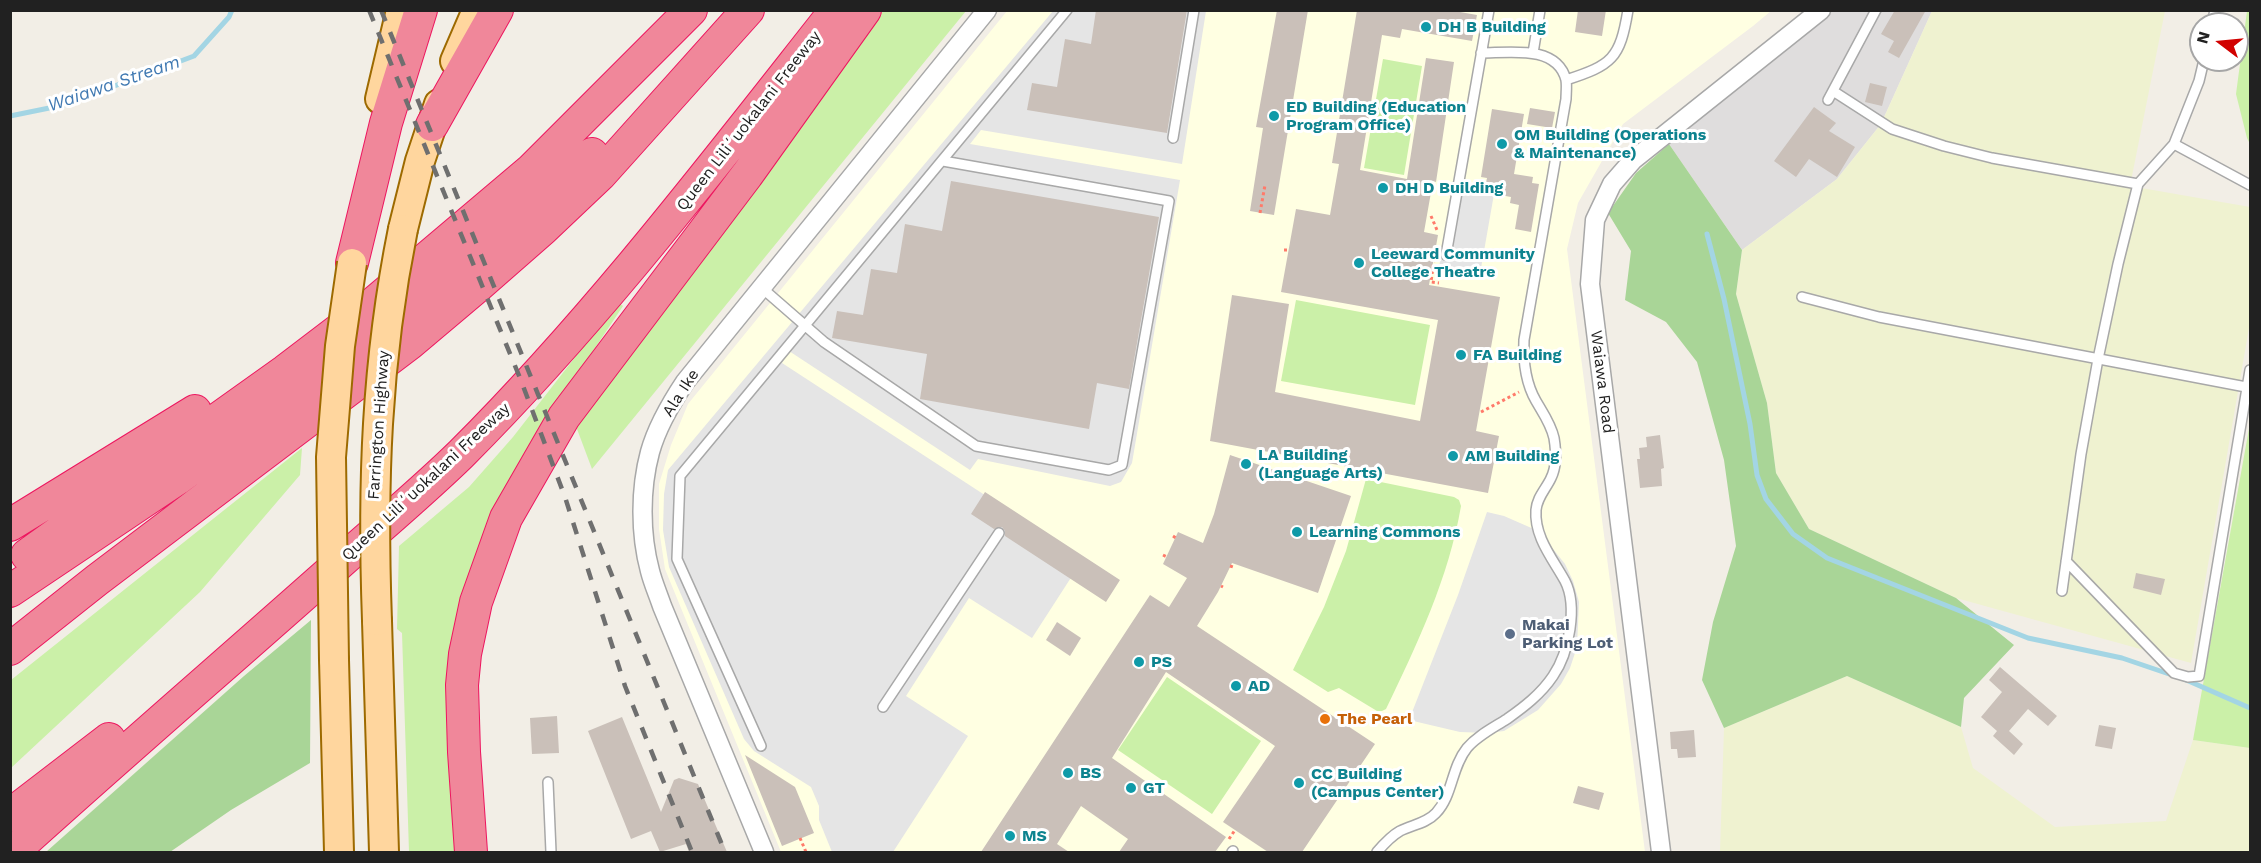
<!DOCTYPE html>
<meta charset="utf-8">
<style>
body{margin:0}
#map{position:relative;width:2261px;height:863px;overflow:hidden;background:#f2eee6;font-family:"Work Sans",sans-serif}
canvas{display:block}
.frame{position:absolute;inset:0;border:12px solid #212121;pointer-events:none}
.north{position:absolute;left:2189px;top:12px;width:60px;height:60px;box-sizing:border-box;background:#fff;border:2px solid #a6a6a6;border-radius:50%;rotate:286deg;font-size:16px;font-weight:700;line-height:24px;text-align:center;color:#212121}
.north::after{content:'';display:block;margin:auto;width:21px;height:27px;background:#d10100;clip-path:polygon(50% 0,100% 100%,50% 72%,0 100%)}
</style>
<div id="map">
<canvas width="2261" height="863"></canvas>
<div class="frame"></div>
<div class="north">N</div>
</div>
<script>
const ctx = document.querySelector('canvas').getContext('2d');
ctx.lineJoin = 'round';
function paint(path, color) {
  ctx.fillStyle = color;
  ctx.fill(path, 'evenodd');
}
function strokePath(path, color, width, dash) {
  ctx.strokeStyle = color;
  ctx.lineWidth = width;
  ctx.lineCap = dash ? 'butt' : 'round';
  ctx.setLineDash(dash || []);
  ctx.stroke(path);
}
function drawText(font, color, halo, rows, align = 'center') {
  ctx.font = font + ' "Work Sans",sans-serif';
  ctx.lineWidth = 6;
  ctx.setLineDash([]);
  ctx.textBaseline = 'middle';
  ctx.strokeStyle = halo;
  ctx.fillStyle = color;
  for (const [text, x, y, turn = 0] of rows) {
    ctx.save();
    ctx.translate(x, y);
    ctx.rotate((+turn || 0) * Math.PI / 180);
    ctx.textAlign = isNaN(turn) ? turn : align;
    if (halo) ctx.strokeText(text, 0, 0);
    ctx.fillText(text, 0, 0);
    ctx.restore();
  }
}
const residential = new Path2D(`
 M 1832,11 L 1932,11 L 1881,124 L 1837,179 L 1742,250 L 1669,144 Z`);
const education = new Path2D(`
 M 1007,11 L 1771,11 L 1753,26 L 1623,124 L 1578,203 L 1567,249 L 1645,852 L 781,852 L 665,569 L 659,529 L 659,484 L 671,445 L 688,404 Z`);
const farmland = new Path2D(`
 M 1932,11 L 2165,11 L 2130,186 L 2250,207 L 2250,322 L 2191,663 L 1956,598 L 1809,529 L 1776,473 L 1767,403 L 1736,294 L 1742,250 L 1837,179 L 1881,124 Z
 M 1847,676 L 1961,727 L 1973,768 L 2055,827 L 2166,821 L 2193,740 L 2250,748 L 2250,852 L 1720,852 L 1724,728 Z`);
const grass = new Path2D(`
 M 883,11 L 966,11 L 592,469 L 571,413 Z
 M 2247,11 L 2250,11 L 2250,144 L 2247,138 L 2236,94 Z
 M 1383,59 L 1422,66 L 1404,175 L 1364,168 Z
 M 1296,300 L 1430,325 L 1415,405 L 1281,381 Z
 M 618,302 L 623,306 L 577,375 L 478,573 L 463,852 L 409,852 L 402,633 L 397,629 L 399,546 L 469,487 L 513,437 Z
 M 2250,423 L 2250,748 L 2193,740 Z
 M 302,448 L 300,475 L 200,592 L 11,768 L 11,680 Z
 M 1366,479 L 1454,497 L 1459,500 L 1461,506 C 1449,577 1417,645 1386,709 L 1382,711 L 1377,711 L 1339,688 L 1328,692 L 1293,670 L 1324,607 L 1346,551 Z
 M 1167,677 L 1261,741 L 1212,814 L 1118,750 Z`);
const forest = new Path2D(`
 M 1669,144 L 1742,250 L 1736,294 L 1767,403 L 1776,473 L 1809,529 L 1956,598 L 2014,645 L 1964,698 L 1961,727 L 1847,676 L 1724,728 L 1702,680 L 1713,622 L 1736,546 L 1724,460 L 1697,362 L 1666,322 L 1625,300 L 1631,251 L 1608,213 L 1636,173 Z
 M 311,620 L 310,763 L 231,810 L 170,852 L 46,852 L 244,676 Z`);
const parking = new Path2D(`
 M 1053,11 L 1206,11 L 1182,164 L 981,130 L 970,144 L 1180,180 L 1132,463 L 1121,482 L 1110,486 L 978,459 L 970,470 L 789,351 L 782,363 L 1083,559 L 1032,638 L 969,598 L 906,696 L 968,736 L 893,852 L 832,852 L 819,820 L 819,806 L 811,787 L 754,751 L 744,739 L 669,567 L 663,530 L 664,494 L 668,470 Z
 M 1453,187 L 1494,194 L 1480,274 L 1439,267 Z
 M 1487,512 L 1504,516 L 1536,530 L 1545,539 L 1565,564 L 1573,581 L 1579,602 L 1577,647 L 1570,668 L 1561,684 L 1538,710 L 1504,731 L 1488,733 L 1460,732 L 1409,720 L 1458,595 Z`);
const stream = new Path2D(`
 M 10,116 L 64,105 L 194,56 L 229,17 L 232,10
 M 1707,234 L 1724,299 L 1750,424 L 1757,475 L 1766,499 L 1793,534 L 1827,558 L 2028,638 L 2122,658 L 2175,676
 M 2184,679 L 2250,708`);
const building = new Path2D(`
 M 1096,10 L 1187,10 L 1167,133 L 1027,110 L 1032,83 L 1057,87 L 1065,39 L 1091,44 Z
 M 1277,10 L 1308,10 L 1274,215 L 1250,211 L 1263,128 L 1256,127 Z
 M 1357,10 L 1449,10 L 1477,15 L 1472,41 L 1402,29 L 1400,38 L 1382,35 L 1360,170 L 1407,179 L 1426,58 L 1454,62 L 1436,182 L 1433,181 L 1424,232 L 1438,235 L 1429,285 L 1500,297 L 1476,431 L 1499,436 L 1488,493 L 1210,441 L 1232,295 L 1289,304 L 1275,392 L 1420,421 L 1438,320 L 1281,292 L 1296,209 L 1330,215 L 1339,164 L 1332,163 Z
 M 1578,10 L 1606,10 L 1602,36 L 1575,32 Z
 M 1895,10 L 1926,10 L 1899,58 L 1888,52 L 1894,41 L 1881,34 Z
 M 1870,83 L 1887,87 L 1882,106 L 1865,102 Z
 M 1814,107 L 1836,123 L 1829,131 L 1855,147 L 1837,177 L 1809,159 L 1796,177 L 1774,161 Z
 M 1530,108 L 1555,112 L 1552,128 L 1527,124 Z
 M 1492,109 L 1524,114 L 1514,174 L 1533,177 L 1532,183 L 1539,184 L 1531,232 L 1515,229 L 1519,205 L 1510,203 L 1511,197 L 1484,192 L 1487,178 L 1481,177 Z
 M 951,181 L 1159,217 L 1129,389 L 1097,383 L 1089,429 L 920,399 L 927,354 L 832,338 L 837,311 L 863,315 L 871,269 L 897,273 L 905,224 L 942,231 Z
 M 1660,435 L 1664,468 L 1661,469 L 1662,486 L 1640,488 L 1637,459 L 1640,459 L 1639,448 L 1647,447 L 1646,437 Z
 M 1230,455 L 1351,496 L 1318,593 L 1232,563 L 1218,592 L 1197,626 L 1375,744 L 1302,852 L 1268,852 L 1223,822 L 1275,746 L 1166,672 L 1112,758 L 1226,837 L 1215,852 L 1119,852 L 1128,839 L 1081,806 L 1057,844 L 1069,852 L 981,852 L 1150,595 L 1169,607 L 1187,578 L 1163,564 L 1178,532 L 1203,543 L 1214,514 Z
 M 985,492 L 1120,580 L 1106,602 L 1005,536 L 1005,531 L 1002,527 L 994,529 L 971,514 Z
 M 2136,573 L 2165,579 L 2161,595 L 2133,588 Z
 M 1057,622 L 1081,638 L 1070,656 L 1046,640 Z
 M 2000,667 L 2057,716 L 2048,726 L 2028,709 L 2009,731 L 2023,744 L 2014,755 L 1993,736 L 1997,731 L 1981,717 L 2002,692 L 1989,680 Z
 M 557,716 L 559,753 L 532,754 L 530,718 Z
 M 622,717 L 661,812 L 674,780 L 679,778 L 698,784 L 727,852 L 689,852 L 686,844 L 660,852 L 651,831 L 631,839 L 588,731 Z
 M 2099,725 L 2116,728 L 2112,749 L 2095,746 Z
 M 1694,730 L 1696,757 L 1678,758 L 1677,749 L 1671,749 L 1670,732 Z
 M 745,755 L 795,787 L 814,833 L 782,846 Z
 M 1578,786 L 1604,793 L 1599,810 L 1573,803 Z`);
const path = new Path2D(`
 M 1260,213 L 1265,185
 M 1431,216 L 1437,230
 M 1284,250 L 1287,250
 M 1434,259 L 1431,282 L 1439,283
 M 1481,412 L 1519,392
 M 1173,536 L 1176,538
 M 1163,555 L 1167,557
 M 1230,566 L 1233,567
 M 1221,586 L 1223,587
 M 800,838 L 806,852
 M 1229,839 L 1235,830`);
const service = new Path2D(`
 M 2212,24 L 2215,10
 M 1533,53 L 1540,10
 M 1566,80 C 1612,65 1620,59 1628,10
 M 1833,91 L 1892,129 L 1944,146 L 1992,158 L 2138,184
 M 1828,100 L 1876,10
 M 1173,138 L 1194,10
 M 2174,144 L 2250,185
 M 1446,255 L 1489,10
 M 762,288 L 824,342 L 976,446 L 1109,470 L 1122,465 L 1169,201 L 943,161
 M 1802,297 L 1879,317 L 2246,387
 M 2066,561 L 2174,673 L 2188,677 L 2199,676 L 2250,370
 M 2062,591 L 2081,454 L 2098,359 L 2118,264 L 2138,184 L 2174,144 L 2199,81 L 2204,60
 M 883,707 L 999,533
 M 761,746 L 677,559 L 680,476 L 1067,10
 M 548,782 L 551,852
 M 1232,852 L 1233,851
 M 1377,852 C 1383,845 1391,836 1400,831 C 1412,825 1427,823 1436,813 C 1453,795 1451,768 1467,748 C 1477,736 1493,728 1507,719 C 1524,707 1541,694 1553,676 C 1569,653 1578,606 1565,581 C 1553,559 1534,537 1536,510 C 1537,497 1546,489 1551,478 C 1557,466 1556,450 1554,438 C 1551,424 1543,413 1536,401 C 1525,382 1523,362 1524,340 L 1566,99 C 1566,94 1567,86 1566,80 C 1557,44 1508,53 1481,53`);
const minor = new Path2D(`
 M 764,852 L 662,606 C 658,594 653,583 650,571 C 640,534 640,489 650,452 C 657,427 671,403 685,382 L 987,10
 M 1661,852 L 1590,284 L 1595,220 L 1612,184 L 1633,160 L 1821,10`);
const primary = new Path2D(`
 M 455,61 L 477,10
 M 380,99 L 401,10
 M 403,229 L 420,161 L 439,104
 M 377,621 L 384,852
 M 334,660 L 339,852`);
const motorway = new Path2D(`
 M 432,125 L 497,10
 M 352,263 L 386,123 L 421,10
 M 10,525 L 195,411
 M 27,555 L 285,371 L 369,307 L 531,170 L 691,10
 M 10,591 L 177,479 L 416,303 L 527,212 L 592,154
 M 10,649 L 97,580 L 409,344 L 479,285 L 543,229 L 600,175 L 748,10
 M 10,815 L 109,739
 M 13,852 C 118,757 226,664 333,569 C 375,531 420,494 461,454 C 598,317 716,162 836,10
 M 471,852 L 464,752 L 462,685 L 465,654 L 476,602 L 506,518 L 564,417 L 747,175 L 865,10`);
const rail = new Path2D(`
 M 369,10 L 520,378 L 565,497 L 625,686 L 692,852
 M 381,10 L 725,852`);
const primaryBridge = new Path2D(`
 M 377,621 C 372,484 376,363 403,229
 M 334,660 L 331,457 L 340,346 L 352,263`);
const markers = [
 [1426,27,6,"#0f9aa8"],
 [1274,116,6,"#0f9aa8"],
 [1502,144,6,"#0f9aa8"],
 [1383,188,6,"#0f9aa8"],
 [1359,263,6,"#0f9aa8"],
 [1461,355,6,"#0f9aa8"],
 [1453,456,6,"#0f9aa8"],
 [1246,464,6,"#0f9aa8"],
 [1297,532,6,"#0f9aa8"],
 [1510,634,6,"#5c6f8a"],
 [1139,662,6,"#0f9aa8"],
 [1236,686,6,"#0f9aa8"],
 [1325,719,6,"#e8710a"],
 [1068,773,6,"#0f9aa8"],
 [1299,783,6,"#0f9aa8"],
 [1131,788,6,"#0f9aa8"],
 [1010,836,6,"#0f9aa8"]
];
const cultureNames = [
 ["DH B Building",1438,27],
 ["ED Building (Education",1286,107],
 ["Program Office)",1286,125],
 ["OM Building (Operations",1514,135],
 ["& Maintenance)",1514,153],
 ["DH D Building",1395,188],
 ["Leeward Community",1371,254],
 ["College Theatre",1371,272],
 ["FA Building",1473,355],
 ["LA Building",1258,455],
 ["(Language Arts)",1258,473],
 ["AM Building",1465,456],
 ["Learning Commons",1309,532],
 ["PS",1151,662],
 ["AD",1248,686],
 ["BS",1080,773],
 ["CC Building",1311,774],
 ["(Campus Center)",1311,792],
 ["GT",1143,788],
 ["MS",1022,836]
];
const streetNames = [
 ["Queen Liliʻuokalani Freeway",749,121,-52],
 ["Waiawa Road",1602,382,83],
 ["Ala Ike",681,393,-57],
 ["Farrington Highway",379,425,-86],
 ["Queen Liliʻuokalani Freeway",426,482,-43]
];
const serviceNames = [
 ["Makai",1522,625],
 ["Parking Lot",1522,643]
];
const foodNames = [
 ["The Pearl",1337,719]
];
const waterNames = [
 ["Waiawa Stream",114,84,-19]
];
paint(residential, '#dfdddd');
paint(education, '#ffffe2');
paint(farmland, '#eff2d0');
paint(grass, '#cbf0a8');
paint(forest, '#a9d597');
paint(parking, '#e5e5e5');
strokePath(stream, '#a3d5e4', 5);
paint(building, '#cac0b9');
strokePath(service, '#a8a8a8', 12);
strokePath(minor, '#a8a8a8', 21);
strokePath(primary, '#9d6a00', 32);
strokePath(motorway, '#ed165f', 34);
strokePath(path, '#ff7a6a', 3, [3, 3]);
strokePath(service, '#fff', 9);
strokePath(minor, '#fff', 18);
strokePath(primary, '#ffd69e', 28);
strokePath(motorway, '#f0879a', 32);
strokePath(rail, '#6f6f6f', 4.5, [12, 12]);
strokePath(primaryBridge, '#9d6a00', 32, []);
strokePath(primaryBridge, '#ffd69e', 28);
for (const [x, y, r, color] of markers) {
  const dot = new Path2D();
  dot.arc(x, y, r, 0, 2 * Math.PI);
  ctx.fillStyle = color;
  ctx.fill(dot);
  strokePath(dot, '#fff', 2);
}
drawText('bold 16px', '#0d838f', '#fff', cultureNames, 'left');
drawText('16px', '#212121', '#fff', streetNames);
drawText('bold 16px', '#4e5e75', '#fff', serviceNames, 'left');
drawText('bold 16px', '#c56008', '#fff', foodNames, 'left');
drawText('italic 18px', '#4079b2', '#fff', waterNames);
</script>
